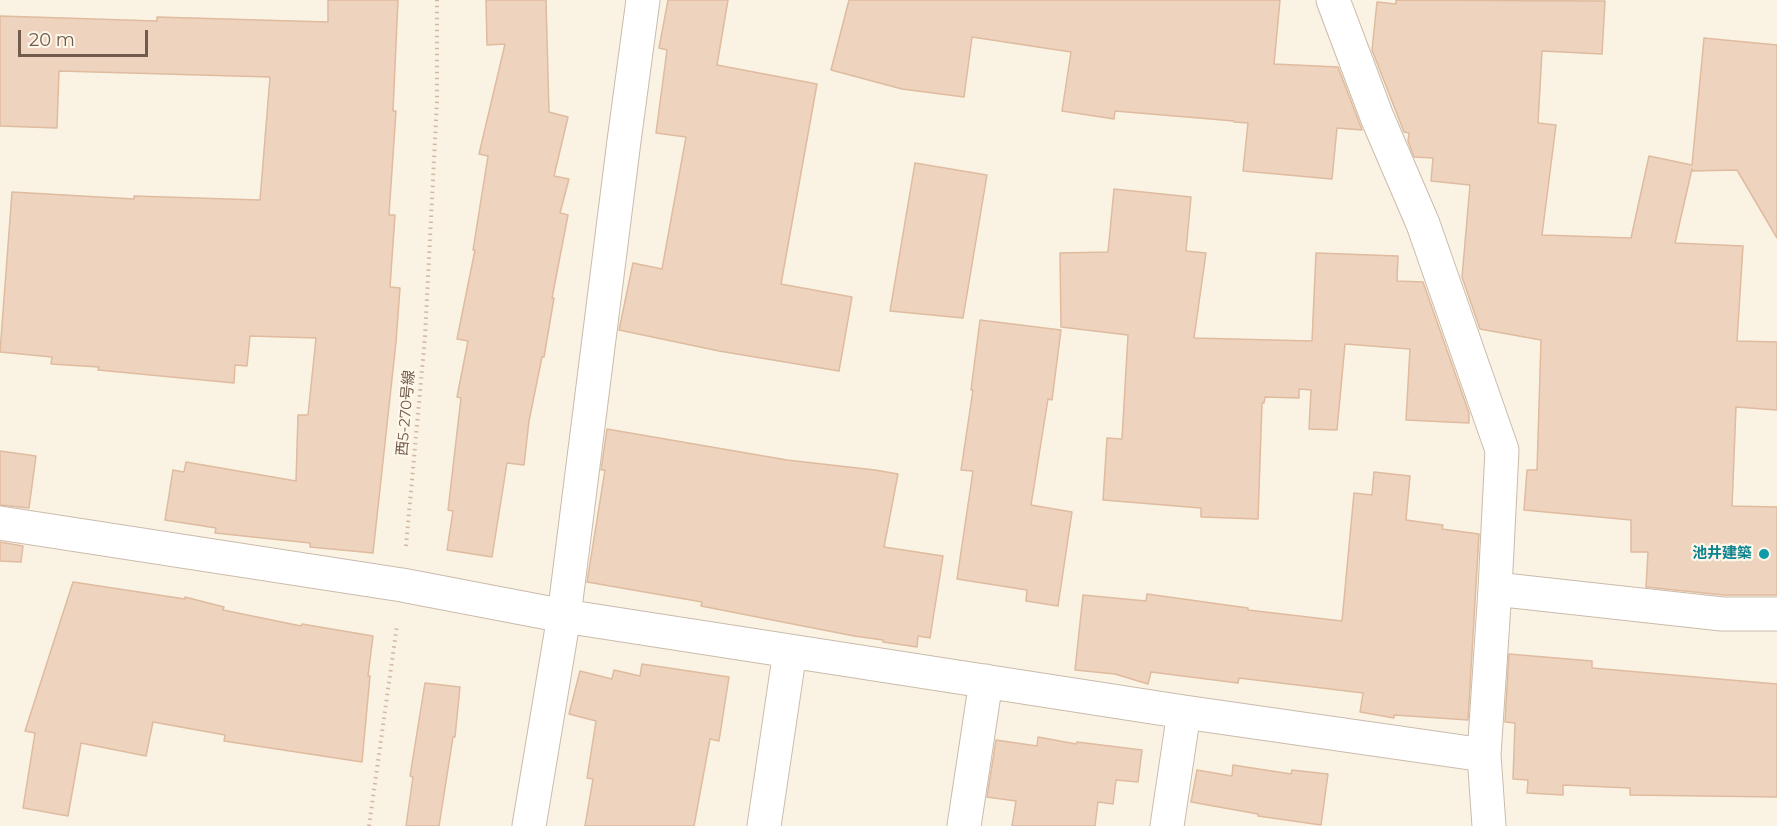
<!DOCTYPE html>
<meta charset="utf-8">
<style>
body{margin:0}
#map{position:relative;width:1777px;height:826px;overflow:hidden;background:#faf3e4;font-family:Montserrat,sans-serif}
canvas{display:block}
.scale{position:absolute;left:18px;top:30px;width:130px;height:27px;box-sizing:border-box;border:3px solid #715b4c;border-top:0;padding-left:8px;font-size:18px;line-height:21px;white-space:nowrap;color:#715b4c;-webkit-text-stroke:4px #fef7ea;paint-order:stroke}
</style>
<div id="map">
<canvas width="1777" height="826"></canvas>
<div class="scale">20 m</div>
</div>
<script>
const ctx = document.querySelector('canvas').getContext('2d');
ctx.lineJoin = 'round';
function paint(path, color) {
  ctx.fillStyle = color;
  ctx.fill(path, 'evenodd');
}
function strokePath(path, color, width, dash) {
  ctx.strokeStyle = color;
  ctx.lineWidth = width;
  ctx.lineCap = dash ? 'butt' : 'round';
  ctx.setLineDash(dash || []);
  ctx.stroke(path);
}
function drawText(font, color, halo, rows, align = 'center') {
  ctx.font = font + ' Montserrat,"Noto Sans JP",sans-serif';
  ctx.lineWidth = 4.5;
  ctx.setLineDash([]);
  ctx.textBaseline = 'middle';
  ctx.strokeStyle = halo;
  ctx.fillStyle = color;
  for (const [text, x, y, turn = 0] of rows) {
    ctx.save();
    ctx.translate(x, y);
    ctx.rotate((+turn || 0) * Math.PI / 180);
    ctx.textAlign = isNaN(turn) ? turn : align;
    if (halo) ctx.strokeText(text, 0, 0);
    ctx.fillText(text, 0, 0);
    ctx.restore();
  }
}
const building = new Path2D(`
 M 328,0 L 398,0 L 393,111 L 396,111 L 389,215 L 395,215 L 390,287 L 400,288 L 396,342 L 373,553 L 310,547 L 310,543 L 215,533 L 216,528 L 165,520 L 173,470 L 184,472 L 186,462 L 296,481 L 298,415 L 308,415 L 316,338 L 250,336 L 247,366 L 235,365 L 234,383 L 98,370 L 99,367 L 51,364 L 52,357 L 0,352 L 12,192 L 134,199 L 134,196 L 260,200 L 270,77 L 59,71 L 57,128 L 0,126 L 0,16 L 157,21 L 157,17 L 328,22 Z
 M 486,0 L 546,0 L 549,112 L 568,117 L 554,176 L 569,179 L 560,213 L 568,215 L 552,298 L 554,298 L 544,357 L 542,357 L 529,421 L 524,465 L 507,463 L 492,557 L 447,550 L 453,511 L 448,510 L 461,398 L 457,397 L 468,341 L 457,339 L 475,250 L 473,250 L 488,156 L 479,154 L 505,44 L 487,45 Z
 M 668,0 L 728,0 L 717,65 L 817,84 L 781,284 L 852,297 L 839,371 L 719,351 L 619,330 L 633,263 L 662,269 L 686,137 L 656,133 L 667,50 L 659,48 Z
 M 849,0 L 1280,0 L 1274,64 L 1338,67 L 1362,130 L 1337,128 L 1332,179 L 1243,171 L 1248,123 L 1234,122 L 1234,121 L 1115,111 L 1114,119 L 1062,111 L 1071,52 L 972,37 L 964,97 L 902,89 L 831,70 Z
 M 1396,0 L 1605,1 L 1602,54 L 1542,51 L 1538,123 L 1556,125 L 1542,235 L 1631,238 L 1649,156 L 1692,165 L 1704,38 L 1777,45 L 1777,238 L 1737,170 L 1692,171 L 1692,169 L 1675,243 L 1743,246 L 1737,341 L 1777,342 L 1777,410 L 1736,407 L 1732,506 L 1777,507 L 1777,595 L 1723,595 L 1646,587 L 1648,552 L 1631,552 L 1631,520 L 1524,510 L 1527,470 L 1537,470 L 1541,340 L 1480,329 L 1462,277 L 1470,185 L 1431,181 L 1433,158 L 1414,157 L 1408,141 L 1409,133 L 1404,132 L 1372,50 L 1377,2 L 1396,4 Z
 M 915,163 L 987,175 L 963,318 L 890,311 Z
 M 1114,189 L 1191,197 L 1186,251 L 1206,253 L 1194,338 L 1312,341 L 1316,253 L 1398,256 L 1397,281 L 1423,282 L 1469,413 L 1469,423 L 1406,420 L 1410,349 L 1345,344 L 1337,430 L 1309,429 L 1311,390 L 1299,389 L 1299,398 L 1265,397 L 1264,403 L 1262,403 L 1258,519 L 1201,517 L 1201,508 L 1103,500 L 1107,438 L 1122,439 L 1128,335 L 1061,327 L 1060,253 L 1108,252 Z
 M 980,320 L 1061,330 L 1052,400 L 1048,399 L 1031,505 L 1072,512 L 1058,606 L 1026,601 L 1027,590 L 957,579 L 973,471 L 961,470 L 973,390 L 971,390 Z
 M 607,429 L 787,460 L 875,470 L 898,474 L 884,547 L 943,556 L 930,638 L 918,636 L 917,647 L 883,642 L 883,640 L 854,636 L 701,606 L 702,602 L 587,582 L 605,470 L 601,470 Z
 M 0,451 L 36,456 L 29,508 L 0,505 Z
 M 1374,472 L 1410,476 L 1406,520 L 1443,525 L 1442,529 L 1479,534 L 1468,720 L 1394,715 L 1394,718 L 1360,712 L 1363,693 L 1239,678 L 1238,683 L 1151,672 L 1148,684 L 1115,674 L 1075,670 L 1083,595 L 1146,601 L 1147,594 L 1248,608 L 1248,610 L 1342,621 L 1354,493 L 1372,495 Z
 M 0,542 L 23,546 L 21,562 L 0,561 Z
 M 73,582 L 185,599 L 185,597 L 224,607 L 223,610 L 301,626 L 302,624 L 373,636 L 368,676 L 370,676 L 362,762 L 224,741 L 225,735 L 153,722 L 146,756 L 81,743 L 68,816 L 23,808 L 35,733 L 25,731 Z
 M 1509,654 L 1592,661 L 1592,668 L 1777,684 L 1777,797 L 1630,795 L 1630,788 L 1563,785 L 1563,795 L 1527,793 L 1528,780 L 1513,779 L 1515,723 L 1505,722 Z
 M 642,664 L 729,677 L 719,741 L 710,739 L 694,826 L 585,826 L 593,779 L 587,778 L 596,721 L 569,714 L 580,671 L 612,679 L 614,670 L 640,676 Z
 M 425,683 L 460,687 L 455,737 L 453,737 L 439,826 L 406,826 L 413,777 L 410,776 Z
 M 1038,737 L 1076,744 L 1077,742 L 1142,750 L 1138,782 L 1116,780 L 1113,804 L 1098,802 L 1095,826 L 1012,826 L 1016,801 L 987,797 L 996,740 L 1037,746 Z
 M 1233,765 L 1291,774 L 1292,770 L 1328,774 L 1321,825 L 1258,816 L 1258,814 L 1191,802 L 1197,770 L 1232,776 Z`);
const path = new Path2D(`
 M 406,546 L 425,337 L 437,101 L 437,0
 M 369,826 L 397,625`);
const minor = new Path2D(`
 M 1333,0 L 1377,117 L 1423,224 L 1502,450 L 1495,589 L 1484,755 L 1489,826
 M 0,523 L 402,585 L 564,616 L 1184,712 L 1484,755
 M 1495,589 L 1722,614 L 1777,614
 M 529,826 L 564,616 L 624,141 L 643,0
 M 764,826 L 790,651
 M 964,826 L 986,681
 M 1167,826 L 1184,712`);
const markers = [
 [1764,554,6,"#0f9aa8"]
];
const streetNames = [
 ["西5-270号線",406,413,-85]
];
const cultureNames = [
 ["池井建築",1752,554]
];
paint(building, '#eed3be');
strokePath(building, '#dfbb9f', 1.5);
strokePath(minor, '#cbbbab', 35);
strokePath(path, '#d2b7a1', 4, [1.5, 4.5]);
strokePath(minor, '#fff', 33);
for (const [x, y, r, color] of markers) {
  const dot = new Path2D();
  dot.arc(x, y, r, 0, 2 * Math.PI);
  ctx.fillStyle = color;
  ctx.fill(dot);
  strokePath(dot, '#fef7ea', 2);
}
drawText('15px', '#715b4c', '#fef7ea', streetNames);
drawText('bold 15px', '#0d838f', '#fef7ea', cultureNames, 'right');
</script>
